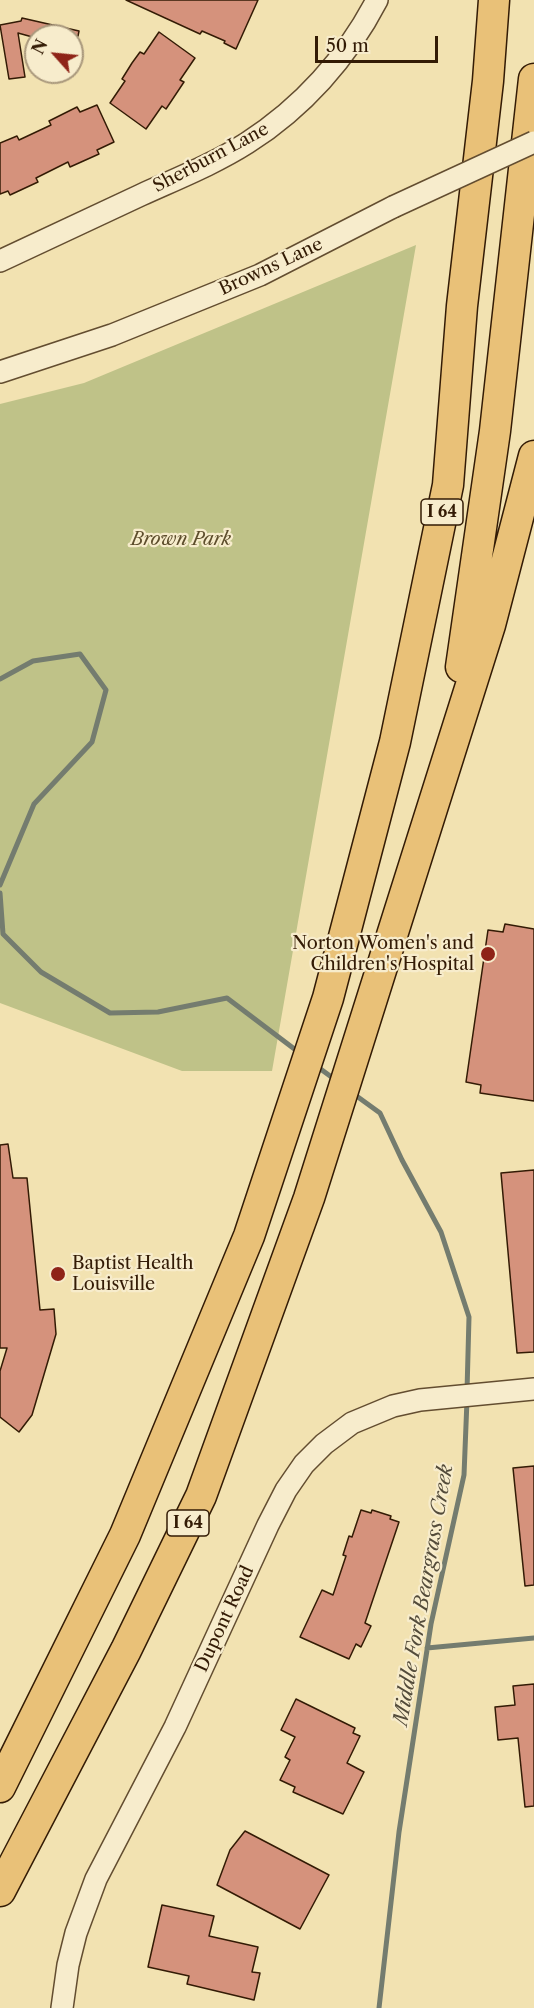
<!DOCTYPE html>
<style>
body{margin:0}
#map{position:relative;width:534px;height:2008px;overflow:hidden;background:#f2e2b1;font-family:"Libre Caslon Text",serif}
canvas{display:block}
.north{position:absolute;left:24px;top:24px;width:60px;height:60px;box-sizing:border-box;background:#f7eccc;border:2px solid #a9987c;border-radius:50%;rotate:297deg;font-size:16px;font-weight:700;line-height:24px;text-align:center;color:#331b05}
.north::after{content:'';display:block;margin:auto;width:21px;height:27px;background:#8f2418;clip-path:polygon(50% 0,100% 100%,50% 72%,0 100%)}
.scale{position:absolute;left:315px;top:36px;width:123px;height:27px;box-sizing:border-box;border:3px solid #331b05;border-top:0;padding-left:8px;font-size:18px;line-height:21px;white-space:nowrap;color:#331b05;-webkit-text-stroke:4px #f7eccc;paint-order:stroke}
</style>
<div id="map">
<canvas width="534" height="2008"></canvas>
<div class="north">N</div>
<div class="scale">50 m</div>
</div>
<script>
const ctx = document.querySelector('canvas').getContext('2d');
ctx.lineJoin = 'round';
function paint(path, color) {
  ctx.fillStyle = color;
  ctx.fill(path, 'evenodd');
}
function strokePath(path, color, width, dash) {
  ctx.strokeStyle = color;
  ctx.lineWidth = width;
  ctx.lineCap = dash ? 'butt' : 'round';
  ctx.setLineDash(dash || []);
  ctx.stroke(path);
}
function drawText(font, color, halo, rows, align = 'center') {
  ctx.font = font + ' "Libre Caslon Text",serif';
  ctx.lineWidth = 4.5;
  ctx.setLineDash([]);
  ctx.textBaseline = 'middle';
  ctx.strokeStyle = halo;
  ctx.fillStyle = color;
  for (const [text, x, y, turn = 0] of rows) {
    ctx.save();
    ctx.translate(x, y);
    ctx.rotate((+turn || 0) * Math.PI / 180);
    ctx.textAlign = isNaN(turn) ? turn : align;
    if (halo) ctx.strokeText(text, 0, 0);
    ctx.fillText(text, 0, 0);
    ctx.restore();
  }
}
const green = new Path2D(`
 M 416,245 L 272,1071 L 182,1071 L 0,1003 L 0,404 L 84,383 Z`);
const stream = new Path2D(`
 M 0,679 L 33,661 L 80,654 L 106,690 L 92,742 L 34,804 L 0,885
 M 0,893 L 3,934 L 41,972 L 110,1013 L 158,1012 L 227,998 L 301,1054
 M 315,1065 L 337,1081
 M 351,1092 L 380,1113 L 402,1160 L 441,1232 L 469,1317 L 467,1391
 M 427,1648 L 534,1638
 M 379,2008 L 399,1832 L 431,1624 L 464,1475 L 467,1400`);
const building = new Path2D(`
 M 126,0 L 258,0 L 236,49 L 224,43 L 225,41 L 202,31 L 200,34 Z
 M 22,18 L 79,31 L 78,36 L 36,36 L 36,38 L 18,33 L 25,77 L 9,79 L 0,25 L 21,21 Z
 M 159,32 L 195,58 L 180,80 L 184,82 L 166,109 L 162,106 L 146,129 L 110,103 L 125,81 L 122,79 L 132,63 L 140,52 L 144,54 Z
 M 97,105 L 114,142 L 97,150 L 99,154 L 70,167 L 68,162 L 36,178 L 38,182 L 10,195 L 8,191 L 0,194 L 0,143 L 17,136 L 19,140 L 51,125 L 49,121 L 77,107 L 80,112 Z
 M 505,924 L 534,929 L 534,1101 L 480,1093 L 481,1085 L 466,1082 L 488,930 L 503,932 Z
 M 8,1144 L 13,1178 L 27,1178 L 40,1310 L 54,1309 L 56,1334 L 32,1415 L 19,1432 L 0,1417 L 0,1371 L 7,1348 L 0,1348 L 0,1145 Z
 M 534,1170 L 534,1352 L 517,1353 L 501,1173 Z
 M 534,1466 L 534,1585 L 525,1586 L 513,1468 Z
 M 361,1510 L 371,1513 L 372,1510 L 391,1516 L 390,1519 L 399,1522 L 365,1623 L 371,1626 L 361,1647 L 356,1644 L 349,1659 L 300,1637 L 322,1590 L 333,1595 L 346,1556 L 343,1555 L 349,1536 L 352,1537 Z
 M 534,1684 L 534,1806 L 525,1807 L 518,1738 L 498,1740 L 495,1707 L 515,1705 L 513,1686 Z
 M 296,1699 L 355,1728 L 353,1733 L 360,1736 L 347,1763 L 364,1772 L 343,1814 L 293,1792 L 295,1787 L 280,1780 L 290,1760 L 285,1757 L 295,1737 L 281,1730 Z
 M 245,1831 L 329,1875 L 300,1929 L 217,1885 L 230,1850 Z
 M 162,1905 L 214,1916 L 209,1936 L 258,1947 L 252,1972 L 260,1973 L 254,2000 L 187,1984 L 189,1976 L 148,1967 Z`);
const minor = new Path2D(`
 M 0,261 C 47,239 94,217 141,195 C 176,179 214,164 247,143 C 302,108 347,58 377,0
 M 0,372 L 112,335 L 260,275 L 393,207
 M 62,2008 L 68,1965 L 76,1933 L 96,1879 L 175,1727 L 268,1525 L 286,1490 L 304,1464 L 324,1444 L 352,1423 L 393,1406 L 420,1400 L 534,1389`);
const highway = new Path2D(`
 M 461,667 L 495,431 L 534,79
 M 0,1787 L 125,1535 L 249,1236 L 328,998 L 395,742 L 448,485 L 462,306 L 488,81 L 494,0
 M 0,1891 L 126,1650 L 201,1496 L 309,1198 L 490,625 L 534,456`);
const minorBridge = new Path2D(`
 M 393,207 L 534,142`);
const markers = [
 [488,954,8,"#8f2418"],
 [58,1274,8,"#8f2418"]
];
const shields = [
 [442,512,42],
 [188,1523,42]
];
const shieldNames = [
 ["I 64",442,512],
 ["I 64",188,1523]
];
const streetNames = [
 ["Sherburn Lane",211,158,-28],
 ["Browns Lane",271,267,-25],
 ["Dupont Road",225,1619,-65]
];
const parkNames = [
 ["Brown Park",181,540]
];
const poiNames = [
 ["Norton Women's and",474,944],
 ["Children's Hospital",474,965],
 ["Baptist Health",72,1264,"left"],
 ["Louisville",72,1285,"left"]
];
const waterNames = [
 ["Middle Fork Beargrass Creek",424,1595,-80]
];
paint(green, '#bfc288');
strokePath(stream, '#747c6f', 5);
paint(building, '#d5927c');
strokePath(building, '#331b05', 1.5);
strokePath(minor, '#634d30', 24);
strokePath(highway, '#331b05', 33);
strokePath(minor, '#f7eccc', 21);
strokePath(highway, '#e9c178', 30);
strokePath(minorBridge, '#634d30', 24, []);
strokePath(minorBridge, '#f7eccc', 21);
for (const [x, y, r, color] of markers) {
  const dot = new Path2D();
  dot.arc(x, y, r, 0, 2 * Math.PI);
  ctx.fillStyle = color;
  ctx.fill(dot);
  strokePath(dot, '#f7eccc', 2);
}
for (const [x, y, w] of shields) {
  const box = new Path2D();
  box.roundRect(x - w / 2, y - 13, w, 26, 4.5);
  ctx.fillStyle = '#f7eccc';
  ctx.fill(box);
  strokePath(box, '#331b05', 1.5);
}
drawText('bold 16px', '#331b05', null, shieldNames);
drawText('18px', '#331b05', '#f7eccc', streetNames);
drawText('italic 18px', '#5d4d2c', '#f7eccc', parkNames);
drawText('18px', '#331b05', '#f7eccc', poiNames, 'right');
drawText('italic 20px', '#534b3a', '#f7eccc', waterNames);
</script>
